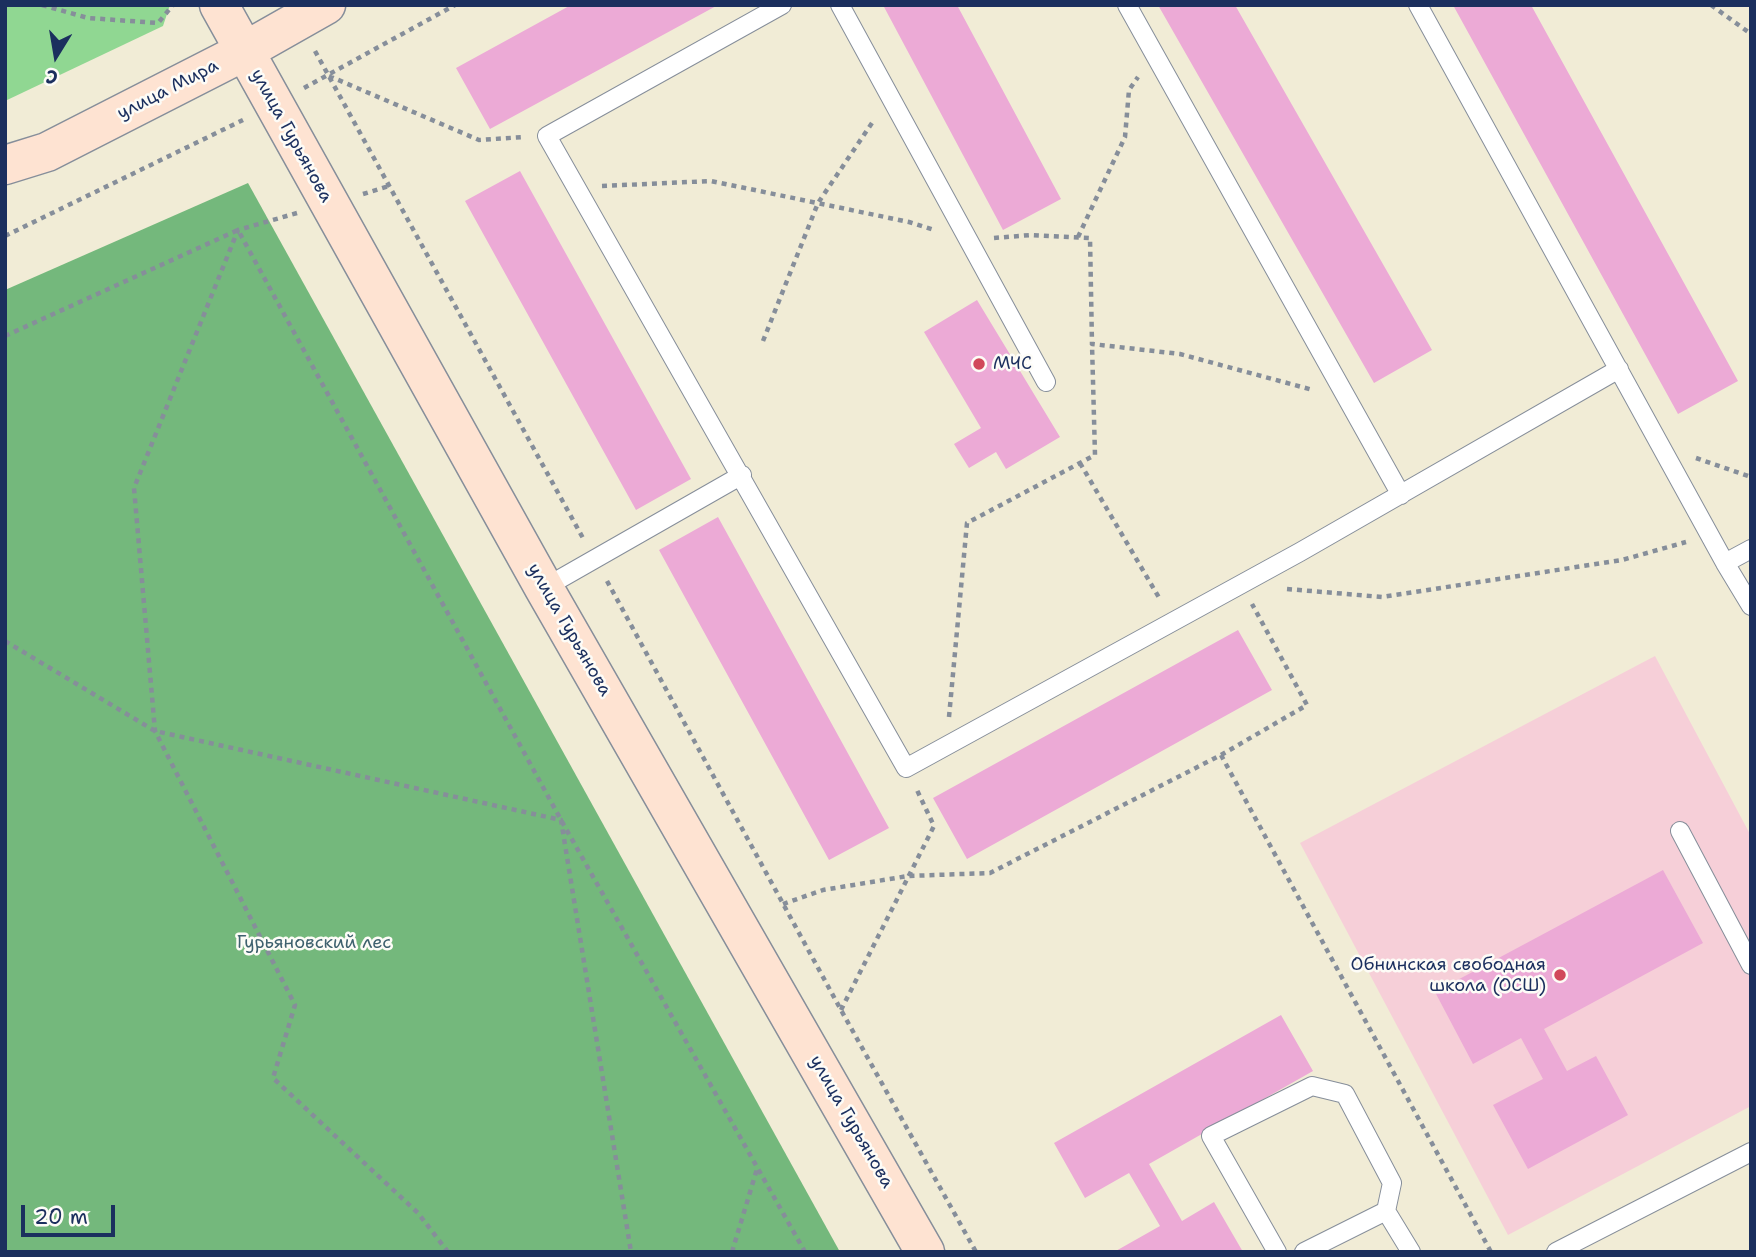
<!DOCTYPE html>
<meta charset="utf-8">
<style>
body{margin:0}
#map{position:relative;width:1756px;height:1257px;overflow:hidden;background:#f1ecd6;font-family:"Shantell Sans",sans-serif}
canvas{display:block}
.frame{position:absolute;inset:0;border:7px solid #1b2f5e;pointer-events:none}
.north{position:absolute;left:21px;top:21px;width:70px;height:70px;-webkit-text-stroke:5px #fdfcf7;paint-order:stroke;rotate:191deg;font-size:19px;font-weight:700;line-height:28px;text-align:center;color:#1b2f5e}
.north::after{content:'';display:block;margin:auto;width:24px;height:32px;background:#1b2f5e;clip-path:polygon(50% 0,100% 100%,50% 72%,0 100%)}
.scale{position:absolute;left:21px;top:1205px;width:94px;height:32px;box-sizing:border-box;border:4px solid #1b2f5e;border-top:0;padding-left:9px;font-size:21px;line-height:24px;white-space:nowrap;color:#1b2f5e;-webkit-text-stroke:5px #fdfcf7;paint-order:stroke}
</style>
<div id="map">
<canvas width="1756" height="1257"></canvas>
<div class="frame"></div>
<div class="north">С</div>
<div class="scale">20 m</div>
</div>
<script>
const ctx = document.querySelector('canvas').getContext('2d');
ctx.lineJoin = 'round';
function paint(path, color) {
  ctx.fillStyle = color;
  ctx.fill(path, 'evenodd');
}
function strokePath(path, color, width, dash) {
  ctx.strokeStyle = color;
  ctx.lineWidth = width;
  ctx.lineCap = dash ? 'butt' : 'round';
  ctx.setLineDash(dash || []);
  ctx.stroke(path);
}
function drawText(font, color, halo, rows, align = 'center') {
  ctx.font = font + ' "Shantell Sans",sans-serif';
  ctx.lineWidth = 5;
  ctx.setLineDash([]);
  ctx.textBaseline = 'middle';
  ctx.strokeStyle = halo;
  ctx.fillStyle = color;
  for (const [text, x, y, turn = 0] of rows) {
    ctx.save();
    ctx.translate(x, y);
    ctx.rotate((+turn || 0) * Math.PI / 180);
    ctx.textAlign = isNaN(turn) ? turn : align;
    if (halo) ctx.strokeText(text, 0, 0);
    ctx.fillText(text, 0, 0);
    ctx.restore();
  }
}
const built = new Path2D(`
 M 1655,656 L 1751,836 L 1751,1106 L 1508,1235 L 1300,843 Z`);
const green = new Path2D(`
 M 5,5 L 170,5 L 163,26 L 5,101 Z`);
const forest = new Path2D(`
 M 248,183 L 840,1252 L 5,1252 L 5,290 Z`);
const building = new Path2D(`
 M 571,5 L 718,5 L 490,129 L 456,68 Z
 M 883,5 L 957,5 L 1061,199 L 1003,230 Z
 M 1158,5 L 1235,5 L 1432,350 L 1374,383 Z
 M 1453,5 L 1531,5 L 1738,381 L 1678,414 Z
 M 520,171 L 691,479 L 636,510 L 465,201 Z
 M 977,300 L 1060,437 L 1006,469 L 996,452 L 969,468 L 954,444 L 981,428 L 924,332 Z
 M 718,517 L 889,828 L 829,860 L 659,550 Z
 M 1238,630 L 1272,690 L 967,859 L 933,798 Z
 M 1663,870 L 1703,943 L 1544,1029 L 1567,1071 L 1596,1056 L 1628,1115 L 1528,1169 L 1493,1105 L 1543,1079 L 1521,1038 L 1473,1064 L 1435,992 Z
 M 1281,1015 L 1313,1071 L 1149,1164 L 1182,1221 L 1214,1202 L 1243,1252 L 1114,1252 L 1160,1226 L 1129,1173 L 1085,1198 L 1054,1143 Z`);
const path = new Path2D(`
 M 42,5 L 88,18 L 158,23 L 173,5
 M 1711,5 L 1751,34
 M 315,51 L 584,540
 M 329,76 L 479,140 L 524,137
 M 304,88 L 455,5
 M 602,186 L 711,181 L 909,222 L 934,230
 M 363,194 L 389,186
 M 297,213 L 238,230 L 134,488 L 155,731 L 295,1005 L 273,1078 L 418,1213 L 448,1252
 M 5,236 L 243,120
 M 1078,237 L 1125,137 L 1129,90 L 1138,77
 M 994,238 L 1031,235 L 1090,238 L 1092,344 L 1180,354 L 1313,390
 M 5,336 L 238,230 L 561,820 L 805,1252
 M 763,341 L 818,203 L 874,120
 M 1696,458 L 1751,477
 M 1080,463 L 1161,601
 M 607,581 L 841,1010 L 976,1252
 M 1287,589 L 1382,597 L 1622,560 L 1686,542
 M 5,641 L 155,731 L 561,820 L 631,1252
 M 949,717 L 967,523 L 1095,455 L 1092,344
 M 1221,755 L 1491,1252
 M 783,904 L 823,890 L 908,876 L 990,873 L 1221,755 L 1307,705 L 1252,604
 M 841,1010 L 934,826 L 916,788
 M 732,1252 L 757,1169`);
const lane = new Path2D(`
 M 782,5 L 547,136 L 906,768 L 1300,552 L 1619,369
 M 840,5 L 1046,382
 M 1127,5 L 1401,495
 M 1418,5 L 1725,563
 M 1751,549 L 1725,563 L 1751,606
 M 544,588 L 742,475
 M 1680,831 L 1751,965
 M 1277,1252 L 1211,1136 L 1312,1086 L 1345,1094 L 1392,1183 L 1386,1211 L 1411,1252
 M 1304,1252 L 1386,1211
 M 1556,1252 L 1751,1152`);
const secondary = new Path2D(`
 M 219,5 L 544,588 L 925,1252
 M 5,165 L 47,152 L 243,52 L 326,5`);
const markers = [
 [979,364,7,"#d1495b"],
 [1560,975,7,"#d1495b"]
];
const streetNames = [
 ["улица Мира",168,90,-27],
 ["улица Гурьянова",291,136,61],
 ["улица Гурьянова",569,630,60],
 ["улица Гурьянова",851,1122,60]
];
const poiNames = [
 ["МЧС",993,364],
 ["Обнинская свободная",1546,965,"right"],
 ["школа (ОСШ)",1546,986,"right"]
];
const parkNames = [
 ["Гурьяновский лес",314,943]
];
paint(built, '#f6cfd8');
paint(green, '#90d792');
paint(forest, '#74b87c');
paint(building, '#ecaad6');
strokePath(lane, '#868e9a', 20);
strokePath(secondary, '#868e9a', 41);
strokePath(path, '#868e9a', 4.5, [5, 5]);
strokePath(lane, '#fff', 18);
strokePath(secondary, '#fee3d2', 38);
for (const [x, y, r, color] of markers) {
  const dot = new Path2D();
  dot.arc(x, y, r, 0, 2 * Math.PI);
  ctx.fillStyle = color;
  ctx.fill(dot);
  strokePath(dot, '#fdfcf7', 2.5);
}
drawText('18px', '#1b2f5e', '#fdfcf7', streetNames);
drawText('18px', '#1b2f5e', '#fdfcf7', poiNames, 'left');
drawText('18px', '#3e616e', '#fdfcf7', parkNames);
</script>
